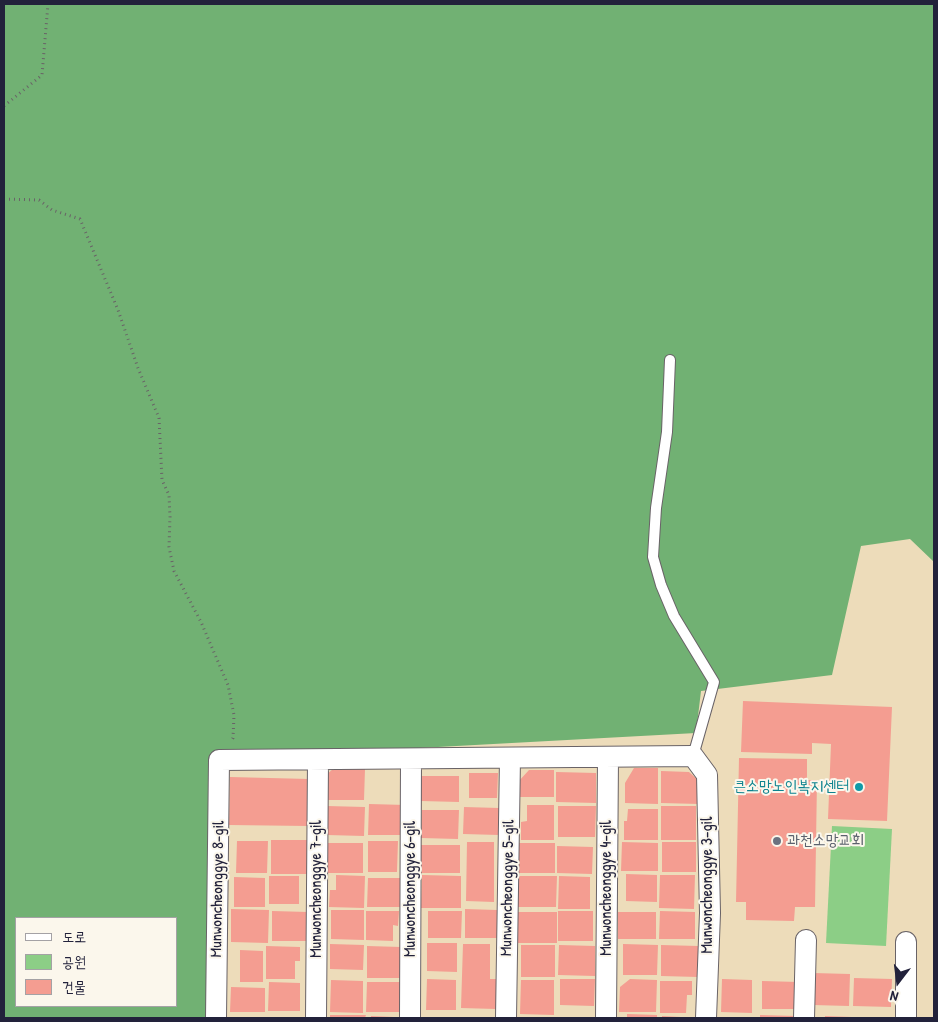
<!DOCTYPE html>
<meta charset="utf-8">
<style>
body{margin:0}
#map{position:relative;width:938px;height:1022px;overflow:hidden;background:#eddcba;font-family:"Patrick Hand","Poor Story",sans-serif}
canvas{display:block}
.frame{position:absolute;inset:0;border:5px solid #22223b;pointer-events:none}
.legend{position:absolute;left:15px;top:917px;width:162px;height:90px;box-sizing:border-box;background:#fbf7ec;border:1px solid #a4a2a5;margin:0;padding:6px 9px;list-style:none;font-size:15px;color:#22223b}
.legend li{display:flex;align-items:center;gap:10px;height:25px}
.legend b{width:25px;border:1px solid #a4a2a5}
.north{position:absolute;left:873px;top:957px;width:50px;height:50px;-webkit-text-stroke:4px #fbf7ec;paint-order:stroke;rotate:195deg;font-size:14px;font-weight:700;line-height:20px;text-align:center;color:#22223b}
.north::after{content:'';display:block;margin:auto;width:18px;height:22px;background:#22223b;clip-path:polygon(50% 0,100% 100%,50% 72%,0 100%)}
</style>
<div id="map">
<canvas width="938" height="1022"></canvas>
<div class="frame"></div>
<ul class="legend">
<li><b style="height:6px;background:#fff"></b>도로</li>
<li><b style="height:14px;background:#8cce86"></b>공원</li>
<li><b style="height:14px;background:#f49d91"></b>건물</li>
</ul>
<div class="north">N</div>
</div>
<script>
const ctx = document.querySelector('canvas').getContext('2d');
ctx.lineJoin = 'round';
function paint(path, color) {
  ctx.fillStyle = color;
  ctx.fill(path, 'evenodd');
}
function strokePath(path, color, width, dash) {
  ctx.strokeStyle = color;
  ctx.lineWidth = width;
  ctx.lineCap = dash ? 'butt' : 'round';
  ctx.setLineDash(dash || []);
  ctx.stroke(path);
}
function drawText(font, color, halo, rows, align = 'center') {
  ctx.font = font + ' "Patrick Hand","Poor Story",sans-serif';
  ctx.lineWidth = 4;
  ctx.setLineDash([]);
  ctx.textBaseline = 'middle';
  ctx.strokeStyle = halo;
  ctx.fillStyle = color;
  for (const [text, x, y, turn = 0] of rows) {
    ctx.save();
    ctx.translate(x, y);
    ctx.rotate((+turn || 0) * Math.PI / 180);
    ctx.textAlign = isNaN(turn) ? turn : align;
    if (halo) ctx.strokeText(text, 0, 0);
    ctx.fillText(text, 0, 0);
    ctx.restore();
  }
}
const green = new Path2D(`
 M 832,826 L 892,829 L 886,946 L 826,943 Z`);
const forest = new Path2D(`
 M 4,4 L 934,4 L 934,562 L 910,539 L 861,546 L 832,675 L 701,691 L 696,733 L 217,759 L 213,1018 L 4,1018 ZM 16,918 L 176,918 L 176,1006 L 16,1006 Z`);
const building = new Path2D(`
 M 743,701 L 892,707 L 887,821 L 828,819 L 831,744 L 812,743 L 812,754 L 741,752 Z
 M 739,758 L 807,759 L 807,780 L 817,780 L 815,907 L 795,907 L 794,921 L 746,920 L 746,902 L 736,902 Z
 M 634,768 L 658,768 L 658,804 L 625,803 L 625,783 Z
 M 333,769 L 365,769 L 364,800 L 326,800 L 326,775 Z
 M 529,770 L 554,770 L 554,797 L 517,797 L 518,782 Z
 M 661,771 L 689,772 L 699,781 L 699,804 L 661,803 Z
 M 556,772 L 596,773 L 596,803 L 556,802 Z
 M 469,773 L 498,773 L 497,798 L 469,798 Z
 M 421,776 L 459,776 L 459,802 L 421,801 Z
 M 230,777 L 309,779 L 308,826 L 229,825 Z
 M 369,804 L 406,805 L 405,835 L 368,835 Z
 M 527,805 L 554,805 L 554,840 L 521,840 L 521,822 L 527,821 Z
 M 327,806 L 365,807 L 364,836 L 327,835 Z
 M 558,806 L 596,806 L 595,837 L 558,837 Z
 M 661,806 L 696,806 L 696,840 L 661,840 Z
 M 464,807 L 499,808 L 499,835 L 463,834 Z
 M 628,809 L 658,809 L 658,840 L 624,840 L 624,821 L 627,821 Z
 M 422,810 L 459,810 L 458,839 L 421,838 Z
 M 271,840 L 309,840 L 309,874 L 271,874 Z
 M 237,841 L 268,841 L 267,873 L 236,873 Z
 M 368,841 L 398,841 L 397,872 L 368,872 Z
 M 467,842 L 494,842 L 494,902 L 466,901 Z
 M 622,842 L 658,843 L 658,871 L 621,871 Z
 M 662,842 L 696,842 L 696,872 L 662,872 Z
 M 326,843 L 363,843 L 363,873 L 325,873 Z
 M 517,843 L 555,843 L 555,873 L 516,873 Z
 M 420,845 L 460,845 L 460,873 L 420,873 Z
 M 557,846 L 593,847 L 592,874 L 557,873 Z
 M 626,874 L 657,875 L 657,902 L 626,901 Z
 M 336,875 L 365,876 L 364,908 L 329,907 L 330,890 L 336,890 Z
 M 422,875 L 461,876 L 461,908 L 421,908 Z
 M 660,875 L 695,875 L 694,909 L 659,908 Z
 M 269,876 L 299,876 L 299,904 L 269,904 Z
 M 516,876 L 557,876 L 556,907 L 515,907 Z
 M 559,876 L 590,877 L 590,909 L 558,909 Z
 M 234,877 L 265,878 L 265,907 L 234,907 Z
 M 368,878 L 402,878 L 402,907 L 367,907 Z
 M 231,909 L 269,910 L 268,943 L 231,942 Z
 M 465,909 L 497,910 L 497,938 L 465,938 Z
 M 331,910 L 364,910 L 364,940 L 331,939 Z
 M 272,911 L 308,912 L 307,941 L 272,941 Z
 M 366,911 L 399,911 L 398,926 L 393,925 L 393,941 L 366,940 Z
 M 428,911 L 462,911 L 461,938 L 428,938 Z
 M 558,911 L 593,911 L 593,941 L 558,941 Z
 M 660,911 L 695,912 L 695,939 L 659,939 Z
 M 518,912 L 557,912 L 557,943 L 517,943 Z
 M 618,912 L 656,912 L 656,939 L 618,939 Z
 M 427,943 L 457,943 L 457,972 L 427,971 Z
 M 330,944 L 364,945 L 363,970 L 330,969 Z
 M 463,944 L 490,944 L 490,979 L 496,979 L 496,1009 L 461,1008 Z
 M 623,944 L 658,945 L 657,975 L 623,975 Z
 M 521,945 L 555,945 L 555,977 L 521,977 Z
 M 559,945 L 595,946 L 595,976 L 558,975 Z
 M 661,945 L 698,946 L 698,977 L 661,976 Z
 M 266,946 L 300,947 L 300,961 L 295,961 L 295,979 L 266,979 Z
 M 367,946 L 401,947 L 401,978 L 367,978 Z
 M 240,950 L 263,951 L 263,982 L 240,982 Z
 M 813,973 L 850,974 L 849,1006 L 813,1005 Z
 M 854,978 L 892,979 L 891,1007 L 853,1006 Z
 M 427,979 L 456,980 L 456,1010 L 426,1010 Z
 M 560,979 L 595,979 L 594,1006 L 560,1005 Z
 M 630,979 L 657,980 L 656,1012 L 619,1012 L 620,987 Z
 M 722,979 L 752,980 L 752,1013 L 721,1012 Z
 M 331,980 L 363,981 L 363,1013 L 330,1012 Z
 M 521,980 L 554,980 L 554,1015 L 520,1014 Z
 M 660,981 L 692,981 L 692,995 L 687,995 L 686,1013 L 660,1013 Z
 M 762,981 L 799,982 L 799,1009 L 762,1009 Z
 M 269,982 L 300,983 L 300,1011 L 268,1011 Z
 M 367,982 L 404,982 L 403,1012 L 366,1012 Z
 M 231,987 L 265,988 L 265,1012 L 230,1012 Z
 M 627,1014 L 657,1015 L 657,1018 L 627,1018 Z
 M 330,1015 L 366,1015 L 365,1018 L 330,1018 Z
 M 760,1015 L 796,1016 L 796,1018 L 760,1018 Z
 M 371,1016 L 394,1017 L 394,1018 L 371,1018 Z
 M 662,1016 L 681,1017 L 681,1018 L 662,1018 Z
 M 825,1016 L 852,1017 L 852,1018 L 825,1018 Z`);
const path = new Path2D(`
 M 4,106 L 42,75 L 48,4
 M 4,199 L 39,200 L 52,210 L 80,219 L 118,310 L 138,368 L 159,418 L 162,480 L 169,495 L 170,517 L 169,547 L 174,571 L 201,622 L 228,685 L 234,715 L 233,738 L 231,741`);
const lane = new Path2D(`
 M 670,360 L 667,432 L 656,508 L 653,557 L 661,585 L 674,616 L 714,682 L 693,756`);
const street = new Path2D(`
 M 216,1018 L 219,760 L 693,756 L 707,775 L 710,913 L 706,1018
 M 316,1018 L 318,760
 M 410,1018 L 411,759
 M 506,1018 L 510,758
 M 606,1018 L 608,757
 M 804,1018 L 806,940
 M 906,1018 L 906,942`);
const markers = [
 [859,787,5,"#0f9aa8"],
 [777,841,5,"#6b7280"]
];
const cultureNames = [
 ["큰소망노인복지센터",849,787]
];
const worshipNames = [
 ["과천소망교회",787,841]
];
const streetNames = [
 ["Munwoncheonggye 3-gil",708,885,-90],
 ["Munwoncheonggye 5-gil",508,888,-89],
 ["Munwoncheonggye 4-gil",607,888,-90],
 ["Munwoncheonggye 8-gil",218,889,-89],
 ["Munwoncheonggye 7-gil",317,889,-90],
 ["Munwoncheonggye 6-gil",411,889,-90]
];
paint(green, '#8cce86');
paint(forest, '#71b173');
paint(building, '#f49d91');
strokePath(lane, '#696367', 12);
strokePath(street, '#696367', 22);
strokePath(path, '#696367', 3, [1, 4]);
strokePath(lane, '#fff', 10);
strokePath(street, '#fff', 20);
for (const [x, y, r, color] of markers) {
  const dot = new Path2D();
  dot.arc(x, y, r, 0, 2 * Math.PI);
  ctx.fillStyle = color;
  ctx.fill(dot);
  strokePath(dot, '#fbf7ec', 2);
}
drawText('16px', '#0d838f', '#fbf7ec', cultureNames, 'right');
drawText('16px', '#5b616d', '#fbf7ec', worshipNames, 'left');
drawText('16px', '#22223b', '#fbf7ec', streetNames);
</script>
